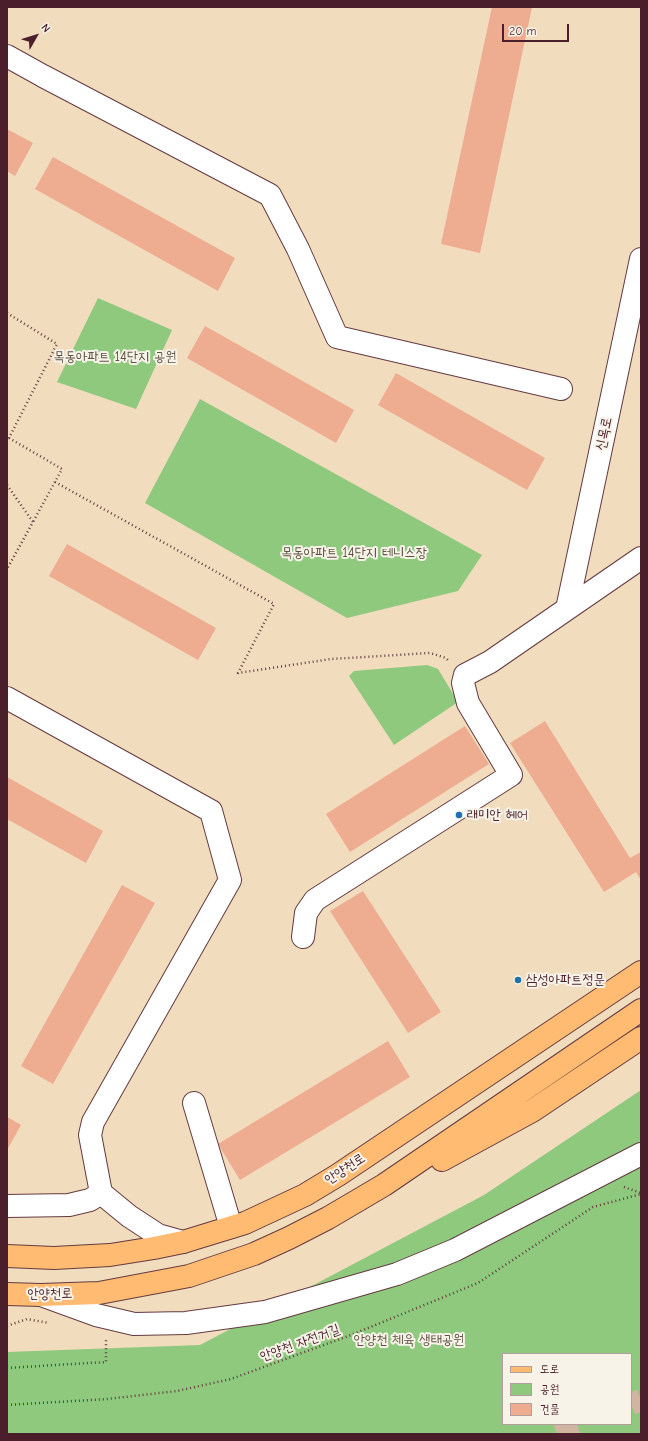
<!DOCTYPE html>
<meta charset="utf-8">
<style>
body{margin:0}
#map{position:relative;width:648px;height:1441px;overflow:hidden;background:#f2dcbe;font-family:"Comic Neue","Poor Story",sans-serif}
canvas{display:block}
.frame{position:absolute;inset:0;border:8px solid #4a1f2b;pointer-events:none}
.legend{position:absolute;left:502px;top:1353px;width:130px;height:72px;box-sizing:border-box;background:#f7f3e8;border:1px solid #b29e9c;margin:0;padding:5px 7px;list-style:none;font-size:12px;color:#4a1f2b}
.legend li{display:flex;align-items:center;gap:8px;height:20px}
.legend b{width:20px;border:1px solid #b29e9c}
.north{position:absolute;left:16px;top:16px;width:40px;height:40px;-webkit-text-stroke:3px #f7f3e8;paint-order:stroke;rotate:51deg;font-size:11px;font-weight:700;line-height:16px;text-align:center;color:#4a1f2b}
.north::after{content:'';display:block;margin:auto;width:14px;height:18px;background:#4a1f2b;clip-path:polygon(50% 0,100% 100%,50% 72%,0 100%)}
.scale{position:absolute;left:502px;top:24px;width:67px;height:18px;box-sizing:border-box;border:2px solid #4a1f2b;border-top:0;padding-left:5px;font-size:12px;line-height:14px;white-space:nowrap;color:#4a1f2b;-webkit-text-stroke:3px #f7f3e8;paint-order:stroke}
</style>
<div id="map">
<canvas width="648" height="1441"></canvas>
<div class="frame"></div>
<ul class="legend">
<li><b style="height:5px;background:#febb71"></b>도로</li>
<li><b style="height:11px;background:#8ec97e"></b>공원</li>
<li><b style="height:11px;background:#eeac91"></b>건물</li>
</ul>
<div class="north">N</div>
<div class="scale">20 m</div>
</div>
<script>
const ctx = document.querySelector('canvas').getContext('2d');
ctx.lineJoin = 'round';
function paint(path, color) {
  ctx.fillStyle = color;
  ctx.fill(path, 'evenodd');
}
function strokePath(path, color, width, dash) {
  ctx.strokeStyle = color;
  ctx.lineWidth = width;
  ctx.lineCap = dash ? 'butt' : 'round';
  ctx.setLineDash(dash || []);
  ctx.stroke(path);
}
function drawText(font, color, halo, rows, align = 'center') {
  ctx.font = font + ' "Comic Neue","Poor Story",sans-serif';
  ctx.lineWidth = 4;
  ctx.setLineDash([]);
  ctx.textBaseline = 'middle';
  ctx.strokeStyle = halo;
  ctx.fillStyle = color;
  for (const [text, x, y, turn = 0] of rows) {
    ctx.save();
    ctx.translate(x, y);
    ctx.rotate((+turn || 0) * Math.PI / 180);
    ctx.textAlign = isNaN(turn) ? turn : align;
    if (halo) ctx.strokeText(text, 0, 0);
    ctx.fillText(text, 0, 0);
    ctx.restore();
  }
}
const green = new Path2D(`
 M 98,298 L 172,330 L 136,409 L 57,382 Z
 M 200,399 L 482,555 L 458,591 L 347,618 L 145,503 Z
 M 427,665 L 438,669 L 458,702 L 394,745 L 349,676 L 354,671 Z
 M 641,1090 L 641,1434 L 7,1434 L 7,1352 L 200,1345 L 484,1195 ZM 503,1354 L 631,1354 L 631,1424 L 503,1424 Z`);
const building = new Path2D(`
 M 492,7 L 532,7 L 480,253 L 441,244 Z
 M 7,129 L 33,143 L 15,176 L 7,171 Z
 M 53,157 L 235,258 L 218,291 L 35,189 Z
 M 205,326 L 354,410 L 336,443 L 187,358 Z
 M 396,373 L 545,458 L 527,490 L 378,405 Z
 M 67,544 L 216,628 L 198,660 L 49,576 Z
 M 545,721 L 630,858 L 641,852 L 641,880 L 636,872 L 604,892 L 510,743 Z
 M 465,726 L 489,764 L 350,852 L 326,814 Z
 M 7,777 L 103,831 L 86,863 L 7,819 Z
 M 122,885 L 155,903 L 53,1084 L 21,1066 Z
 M 363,891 L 441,1012 L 408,1033 L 330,911 Z
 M 388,1041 L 410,1077 L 240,1180 L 218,1144 Z
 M 7,1117 L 21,1125 L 7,1150 Z`);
const highwayTunnel = new Path2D(`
 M 631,1404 L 641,1400
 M 557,1434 L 583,1424`);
const path = new Path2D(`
 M 7,313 L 57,344 L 9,438 L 7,440
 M 9,438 L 62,469 L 33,522
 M 55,482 L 274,604 L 238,673 L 331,659 L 430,653 L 446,658 L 449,661
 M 7,485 L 33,522 L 7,569
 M 624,1187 L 641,1193
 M 7,1326 L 27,1319 L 49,1323
 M 7,1368 L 106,1362 L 106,1340
 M 7,1405 L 107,1399 L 177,1391 L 231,1379 L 351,1335 L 478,1283 L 593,1207 L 641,1194`);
const minor = new Path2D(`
 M 7,56 L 43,76 L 270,195 L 298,249 L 337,337 L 561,389
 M 567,609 L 641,259
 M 7,698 L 211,811 L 230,880 L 93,1122 L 90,1135 L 101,1193 L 129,1216 L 158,1235 L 183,1242
 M 303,937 L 306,913 L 315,900 L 511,775 L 468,703 L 463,683 L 465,675 L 490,662 L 641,558
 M 194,1103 L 231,1227
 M 7,1206 L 69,1205 L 90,1200 L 101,1193
 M 41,1295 L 96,1315 L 134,1324 L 186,1323 L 265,1312 L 397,1274 L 455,1250 L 641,1154`);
const major = new Path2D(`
 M 442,1160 L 532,1111 L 641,1038
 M 7,1256 L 54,1258 L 110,1255 L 154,1248 L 183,1242 L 245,1223 L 305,1195 L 338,1175 L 641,972
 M 7,1294 L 41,1295 L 99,1293 L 189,1276 L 254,1254 L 289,1238 L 328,1218 L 384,1185 L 641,1010`);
const markers = [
 [459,815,4,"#1f6fb2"],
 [518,980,4,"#1f6fb2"]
];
const parkNames = [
 ["목동아파트 14단지 공원",115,357],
 ["목동아파트 14단지 테니스장",354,553],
 ["안양천 체육 생태공원",409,1340]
];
const streetNames = [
 ["신목로",604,434,-78],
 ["안양천로",345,1169,-33],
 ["안양천로",50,1294,-1],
 ["안양천 자전거길",300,1343,-20]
];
const poiNames = [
 ["래미안 헤어",467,815],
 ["삼성아파트정문",526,980]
];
paint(green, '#8ec97e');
paint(building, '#eeac91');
strokePath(highwayTunnel, '#d0b6a1', 22, [22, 11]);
strokePath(minor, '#633b41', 24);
strokePath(major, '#633b41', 24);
strokePath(path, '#633b41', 2.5, [1, 3]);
strokePath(minor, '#fff', 22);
strokePath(major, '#febb71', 22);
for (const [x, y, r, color] of markers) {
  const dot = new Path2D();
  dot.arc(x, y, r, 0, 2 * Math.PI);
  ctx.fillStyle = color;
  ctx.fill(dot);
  strokePath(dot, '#f7f3e8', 1.5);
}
drawText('14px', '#5e5244', '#f7f3e8', parkNames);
drawText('14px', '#4a1f2b', '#f7f3e8', streetNames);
drawText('14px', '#4a1f2b', '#f7f3e8', poiNames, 'left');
</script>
